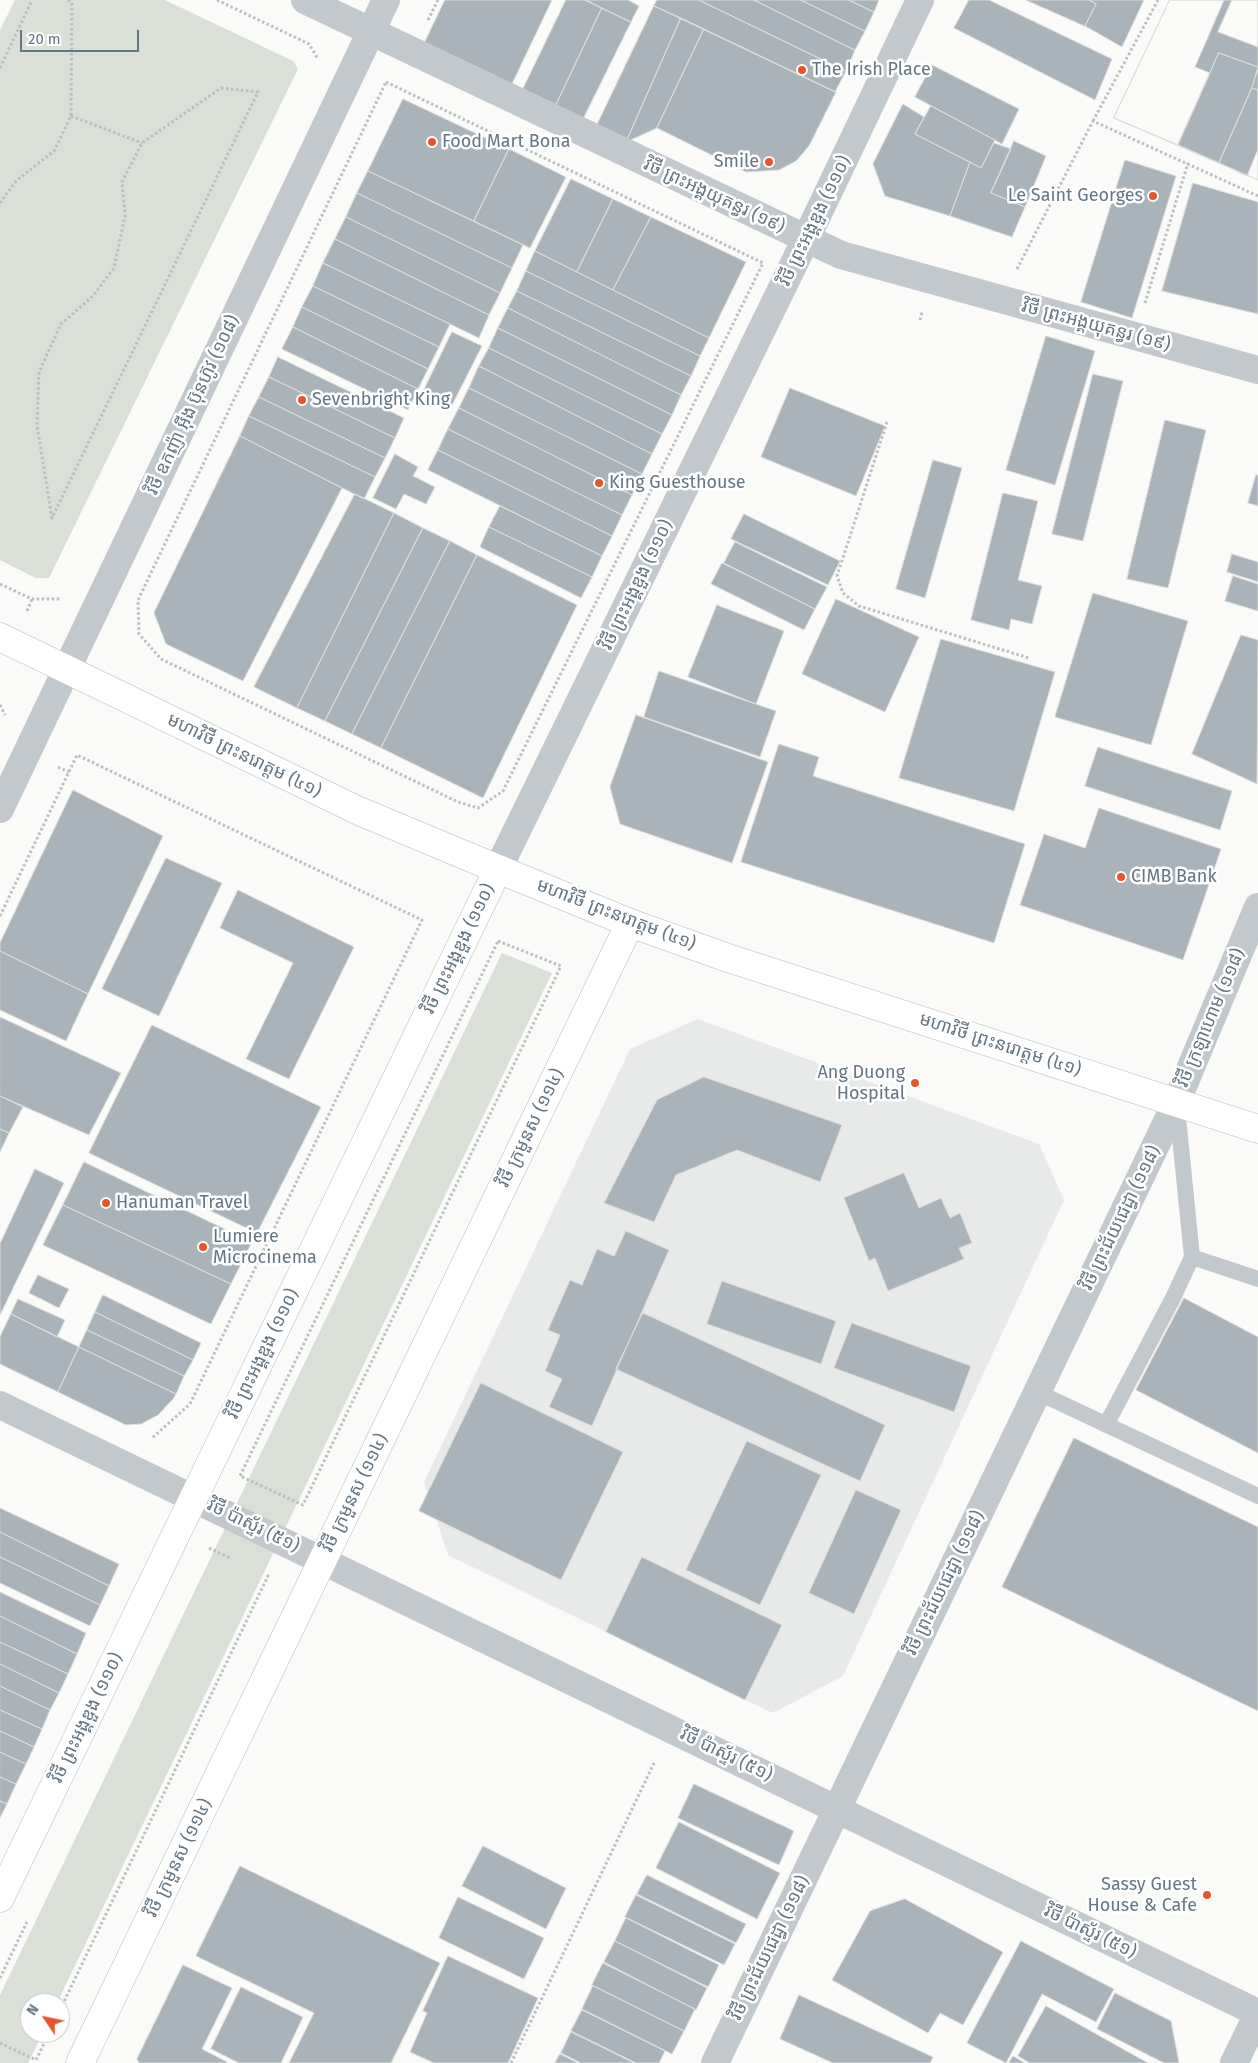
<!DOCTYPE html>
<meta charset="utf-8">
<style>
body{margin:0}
#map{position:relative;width:1258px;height:2063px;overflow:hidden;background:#fafaf8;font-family:"Fira Sans",sans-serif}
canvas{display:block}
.north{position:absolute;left:20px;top:1993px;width:50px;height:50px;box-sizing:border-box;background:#fff;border:1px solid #c1c8cd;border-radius:50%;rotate:304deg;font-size:14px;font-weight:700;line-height:20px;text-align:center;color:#657683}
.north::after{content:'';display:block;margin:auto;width:18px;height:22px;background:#e4572e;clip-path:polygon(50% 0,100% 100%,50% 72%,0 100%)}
.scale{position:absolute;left:20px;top:30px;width:119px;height:22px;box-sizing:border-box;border:2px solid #657683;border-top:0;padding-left:6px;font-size:15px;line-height:18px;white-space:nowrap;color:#657683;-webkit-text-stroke:4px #fff;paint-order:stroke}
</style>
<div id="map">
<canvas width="1258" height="2063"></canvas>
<div class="north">N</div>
<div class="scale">20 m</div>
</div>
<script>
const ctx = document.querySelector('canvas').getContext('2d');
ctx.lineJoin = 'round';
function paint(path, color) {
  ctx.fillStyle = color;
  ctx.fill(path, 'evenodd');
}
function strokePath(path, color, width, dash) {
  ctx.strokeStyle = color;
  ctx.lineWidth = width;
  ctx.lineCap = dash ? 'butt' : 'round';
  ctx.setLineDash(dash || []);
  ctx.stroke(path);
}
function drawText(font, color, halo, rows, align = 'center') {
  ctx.font = font + ' "Fira Sans","Noto Sans Khmer",sans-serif';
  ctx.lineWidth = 5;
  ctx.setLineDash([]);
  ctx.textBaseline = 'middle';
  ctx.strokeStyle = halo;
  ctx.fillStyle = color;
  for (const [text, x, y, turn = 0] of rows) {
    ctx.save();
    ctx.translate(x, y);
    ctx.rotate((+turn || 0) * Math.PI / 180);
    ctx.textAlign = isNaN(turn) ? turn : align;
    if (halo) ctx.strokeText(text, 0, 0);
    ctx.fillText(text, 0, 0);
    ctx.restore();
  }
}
const built = new Path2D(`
 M 698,1019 L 1039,1144 L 1064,1200 L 843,1676 L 773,1713 L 448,1555 L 424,1482 L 630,1049 Z`);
const green = new Path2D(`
 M 15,0 L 165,0 L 293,61 L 298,69 L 49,578 L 36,578 L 0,560 L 0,30 Z
 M 502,953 L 552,973 L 57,2003 L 30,2003 L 30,2033 L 43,2033 L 28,2063 L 0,2063 L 0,1995 Z`);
const building = new Path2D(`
 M 445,0 L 552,0 L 511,86 L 424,44 Z
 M 566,0 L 586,0 L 602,8 L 555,107 L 522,91 Z
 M 585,0 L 628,0 L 639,6 L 631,22 Z
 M 657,0 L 699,0 L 846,71 L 835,92 L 654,6 Z
 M 699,0 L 754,0 L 855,50 L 846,71 Z
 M 754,0 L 801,0 L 865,31 L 855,50 Z
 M 801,0 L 849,0 L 874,12 L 865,31 Z
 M 849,0 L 879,0 L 874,12 Z
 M 969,0 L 989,0 L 1112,59 L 1095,100 L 954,28 Z
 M 1026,0 L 1089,0 L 1096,4 L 1085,26 Z
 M 1089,0 L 1144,0 L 1122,47 L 1085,26 L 1096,4 Z
 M 1170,0 L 1258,0 L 1258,180 L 1114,118 Z
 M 1170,0 L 1224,0 L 1195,67 L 1210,73 L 1178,145 L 1114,118 Z
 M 1232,0 L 1258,0 L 1258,47 L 1218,32 Z
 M 654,6 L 681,18 L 626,142 L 596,127 Z
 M 602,8 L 631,22 L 582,121 L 555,107 Z
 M 681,18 L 704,29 L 657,128 L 626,142 Z
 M 704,29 L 836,92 L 809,146 L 796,161 L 779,170 L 746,172 L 657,128 Z
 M 1219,53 L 1258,67 L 1252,88 L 1258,90 L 1258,180 L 1178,145 Z
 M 1219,53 L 1258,67 L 1252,88 L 1219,163 L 1178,145 Z
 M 932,65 L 1019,109 L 1002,144 L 915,97 Z
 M 1252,88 L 1258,90 L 1258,149 L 1247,176 L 1219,163 Z
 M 403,99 L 509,149 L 474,221 L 368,171 Z
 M 903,104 L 924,117 L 915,134 L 970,162 L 950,216 L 885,196 L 873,164 Z
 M 931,106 L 995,140 L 981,168 L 915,134 Z
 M 1014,141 L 1046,156 L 1025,207 L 991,193 Z
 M 994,143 L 1011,149 L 991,193 L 1025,207 L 1012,237 L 950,216 L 970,162 L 981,168 Z
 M 509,149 L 566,177 L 530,248 L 474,221 Z
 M 1125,160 L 1176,176 L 1132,318 L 1081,302 Z
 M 368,171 L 523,245 L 512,268 L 357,193 Z
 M 571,179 L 613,199 L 577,272 L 535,251 Z
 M 1193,183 L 1258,202 L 1258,314 L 1162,291 Z
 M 357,193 L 512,268 L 500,293 L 346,217 Z
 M 613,199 L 651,217 L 613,290 L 577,272 Z
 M 346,217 L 500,293 L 489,315 L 335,239 Z
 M 651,217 L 746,262 L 709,338 L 613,290 Z
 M 335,239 L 489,315 L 479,338 L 323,263 Z
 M 535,251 L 709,338 L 700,356 L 526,271 Z
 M 323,263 L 450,324 L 439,347 L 313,286 Z
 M 526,271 L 700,356 L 691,376 L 517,291 Z
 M 313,286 L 439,347 L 428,369 L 302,307 Z
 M 517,291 L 691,376 L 681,395 L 508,308 Z
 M 302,307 L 428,369 L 418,389 L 293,327 Z
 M 508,308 L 681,395 L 672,415 L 498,328 Z
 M 293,327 L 418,389 L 408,410 L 282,349 Z
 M 498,328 L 672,415 L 662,434 L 489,348 Z
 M 452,332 L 482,346 L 452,405 L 423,392 Z
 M 1046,336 L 1095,351 L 1055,485 L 1006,470 Z
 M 489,348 L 662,434 L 652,454 L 479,366 Z
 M 278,357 L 404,418 L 395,438 L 269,377 Z
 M 479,366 L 652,454 L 642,474 L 469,388 Z
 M 1093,374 L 1123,381 L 1083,541 L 1052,534 Z
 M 269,377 L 395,438 L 385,458 L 259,397 Z
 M 469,388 L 642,474 L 632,495 L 459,408 Z
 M 790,388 L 885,426 L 856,496 L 761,457 Z
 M 259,397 L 385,458 L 375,477 L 249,416 Z
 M 459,408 L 632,495 L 622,515 L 448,429 Z
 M 249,416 L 375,477 L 364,499 L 240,436 Z
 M 1165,420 L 1206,430 L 1168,588 L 1127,579 Z
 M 448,429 L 622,515 L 612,536 L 438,450 Z
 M 240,436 L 342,488 L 243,681 L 166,644 L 154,613 Z
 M 438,450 L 612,536 L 602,556 L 428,470 Z
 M 395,454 L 418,467 L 413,476 L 435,487 L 426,504 L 404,494 L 396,509 L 373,498 Z
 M 933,460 L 962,468 L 925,598 L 896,589 Z
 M 1256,475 L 1258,475 L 1258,506 L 1248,503 Z
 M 1003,493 L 1038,501 L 1018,580 L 1042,586 L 1032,624 L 1011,619 L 1009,630 L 971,620 Z
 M 355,494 L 394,513 L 297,708 L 254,687 Z
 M 500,506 L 602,556 L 592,577 L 489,527 Z
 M 394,513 L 423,528 L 325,721 L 297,708 Z
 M 744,514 L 840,561 L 828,585 L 731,539 Z
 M 489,527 L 592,577 L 581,598 L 480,547 Z
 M 423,528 L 450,541 L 352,734 L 325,721 Z
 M 450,541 L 477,555 L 381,748 L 352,734 Z
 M 735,542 L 827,587 L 815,609 L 724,563 Z
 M 1232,554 L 1258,562 L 1258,582 L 1227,572 Z
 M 477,555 L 577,605 L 483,798 L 381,748 Z
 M 722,563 L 815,609 L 804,630 L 711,584 Z
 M 1233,576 L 1258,584 L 1258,611 L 1225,601 Z
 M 1093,593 L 1188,621 L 1151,745 L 1055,717 Z
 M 836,599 L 919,637 L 885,712 L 802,674 Z
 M 717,605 L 784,631 L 756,704 L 688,677 Z
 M 1241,635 L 1258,640 L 1257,784 L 1192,754 Z
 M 941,639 L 1055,672 L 1014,811 L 899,778 Z
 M 659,671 L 776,711 L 760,757 L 644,717 Z
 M 636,715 L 768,762 L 732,863 L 620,824 L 610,787 Z
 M 779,744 L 819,757 L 813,776 L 1025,844 L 994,943 L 741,862 Z
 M 1098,747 L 1232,791 L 1220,830 L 1085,786 Z
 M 73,790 L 163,836 L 88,994 L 0,951 L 0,943 Z
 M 1099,808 L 1221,849 L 1183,960 L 1020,905 L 1044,834 L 1085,848 Z
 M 166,858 L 222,883 L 159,1016 L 102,989 Z
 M 238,890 L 354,947 L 289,1079 L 246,1059 L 293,963 L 220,928 Z
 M 0,951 L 88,994 L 66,1041 L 0,1010 Z
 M 0,1017 L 121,1073 L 89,1135 L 0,1096 Z
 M 152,1025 L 321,1107 L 257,1233 L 89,1153 Z
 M 704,1077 L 842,1125 L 820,1182 L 737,1150 L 676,1175 L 654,1222 L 604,1203 L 657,1100 Z
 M 0,1096 L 23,1107 L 9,1133 L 0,1129 Z
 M 0,1129 L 9,1133 L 0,1152 Z
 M 84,1162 L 252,1242 L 231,1284 L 63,1205 Z
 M 35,1169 L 64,1183 L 0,1315 L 0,1244 Z
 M 904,1173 L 919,1208 L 941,1198 L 950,1218 L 960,1213 L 972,1243 L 959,1248 L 964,1259 L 888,1291 L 875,1258 L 869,1261 L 844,1198 Z
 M 63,1205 L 231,1284 L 211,1324 L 43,1245 Z
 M 626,1231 L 669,1250 L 592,1426 L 549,1407 L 562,1379 L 545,1371 L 560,1335 L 548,1330 L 570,1280 L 582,1285 L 597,1249 L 614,1256 Z
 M 38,1275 L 69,1289 L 59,1308 L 29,1293 Z
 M 722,1281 L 836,1321 L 821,1364 L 707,1324 Z
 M 103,1295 L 201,1343 L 193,1360 L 95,1312 Z
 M 1184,1298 L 1258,1337 L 1258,1453 L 1136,1390 Z
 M 18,1299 L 65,1320 L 57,1337 L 11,1314 Z
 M 95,1312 L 193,1360 L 184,1376 L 87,1330 Z
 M 643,1313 L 885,1425 L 860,1481 L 616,1369 Z
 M 11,1314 L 79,1347 L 58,1392 L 0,1364 L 0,1337 Z
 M 852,1323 L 971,1366 L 954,1412 L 834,1368 Z
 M 87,1330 L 184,1376 L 176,1394 L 79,1347 Z
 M 79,1347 L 176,1394 L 173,1399 L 158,1415 L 141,1424 L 126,1425 L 58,1392 Z
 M 481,1383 L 623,1452 L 561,1580 L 419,1511 Z
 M 1074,1438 L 1258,1527 L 1258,1711 L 1002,1587 Z
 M 747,1441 L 821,1475 L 760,1605 L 686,1570 Z
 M 856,1490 L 901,1510 L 854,1614 L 809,1593 Z
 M 0,1508 L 119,1564 L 109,1586 L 0,1532 Z
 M 0,1532 L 109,1586 L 100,1605 L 0,1557 Z
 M 0,1557 L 100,1605 L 90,1626 L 0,1583 Z
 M 642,1557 L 782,1625 L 745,1700 L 606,1632 Z
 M 0,1592 L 86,1633 L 77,1654 L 0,1616 Z
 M 0,1616 L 77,1654 L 68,1674 L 0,1642 Z
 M 0,1642 L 68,1674 L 59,1693 L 0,1664 Z
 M 0,1664 L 59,1693 L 50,1710 L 0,1686 Z
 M 0,1686 L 50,1710 L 42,1729 L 0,1710 Z
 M 0,1710 L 42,1729 L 34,1747 L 0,1731 Z
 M 0,1731 L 34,1747 L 26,1764 L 0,1752 Z
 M 0,1752 L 26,1764 L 16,1784 L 0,1777 Z
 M 0,1777 L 16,1784 L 7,1804 L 0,1801 Z
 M 694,1784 L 794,1831 L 779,1865 L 678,1818 Z
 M 0,1801 L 7,1804 L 0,1818 Z
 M 679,1822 L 780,1873 L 757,1919 L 656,1868 Z
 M 483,1846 L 566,1888 L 546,1929 L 462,1886 Z
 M 240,1866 L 440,1963 L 391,2063 L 289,2063 L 314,2013 L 196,1956 Z
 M 647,1875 L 746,1924 L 736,1943 L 637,1894 Z
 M 636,1895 L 735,1944 L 724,1965 L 625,1917 Z
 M 458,1897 L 544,1938 L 524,1979 L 439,1938 Z
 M 905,1899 L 1003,1952 L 963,2025 L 940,2013 L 928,2033 L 832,1980 L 870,1911 Z
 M 626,1918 L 719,1965 L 708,1987 L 615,1941 Z
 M 615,1941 L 707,1988 L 696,2010 L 604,1962 Z
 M 1021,1941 L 1114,1989 L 1096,2022 L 1042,1994 L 1006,2063 L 967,2043 Z
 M 448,1956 L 538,1998 L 508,2063 L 434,2063 L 410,2052 L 427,2013 L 423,2011 Z
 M 603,1963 L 695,2009 L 684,2031 L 592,1985 Z
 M 183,1965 L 232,1988 L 202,2049 L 229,2063 L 139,2063 L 137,2059 Z
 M 593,1986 L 684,2031 L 672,2054 L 582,2009 Z
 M 241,1987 L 303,2017 L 281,2063 L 239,2063 L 211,2049 Z
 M 1115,1993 L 1171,2021 L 1179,2063 L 1164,2063 L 1097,2029 Z
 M 799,1995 L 933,2057 L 930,2063 L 833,2063 L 780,2039 Z
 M 1046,2006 L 1148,2063 L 1030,2063 L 1018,2056 Z
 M 582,2010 L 665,2051 L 659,2063 L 636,2063 L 571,2031 Z
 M 571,2032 L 634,2063 L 581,2063 L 561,2053 Z
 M 560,2054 L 578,2063 L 555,2063 Z
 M 1013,2056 L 1025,2063 L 1009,2063 Z`);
const path = new Path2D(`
 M 217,0 L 309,44 L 318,59
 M 428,20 L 438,0
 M 0,68 L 32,0
 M 386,82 L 763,263 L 503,791 L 478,808 L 458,802 L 161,659 L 139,634 L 138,600 Z
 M 221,88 L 258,92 L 52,518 L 37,425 L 39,372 L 61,324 L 92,297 L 114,268 L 125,216 L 122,182 L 142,143 Z
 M 71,116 L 142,143
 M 1093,121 L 1158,0
 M 0,203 L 16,181 L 54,151 L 71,116 L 72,3 L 68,0
 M 1017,269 L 1093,121 L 1258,196
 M 1145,303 L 1188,163
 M 920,320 L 922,312
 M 887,422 L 837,576 L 843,593 L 859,606 L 1029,658
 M 0,584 L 32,599 L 61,599
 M 27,611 L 32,599
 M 0,705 L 5,715
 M 58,767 L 69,772
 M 0,916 L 77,755 L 422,920 L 190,1404 L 151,1439
 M 498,941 L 561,966 L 303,1505 L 240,1476 Z
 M 209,1548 L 230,1558
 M 0,1978 L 27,1922
 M 60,2010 L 268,1576 L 265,1575
 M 0,2043 L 36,2060 L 49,2033
 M 511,2063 L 655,1761`);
const service = new Path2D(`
 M 1192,1257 L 1258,1279
 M 1037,1392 L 1258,1496
 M 1106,1425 L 1173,1298 L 1192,1257 L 1177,1107`);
const minor = new Path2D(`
 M 806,239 L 920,0
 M 715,2063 L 1176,1103 L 1258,907
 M 1234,2063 L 1258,2014`);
const tertiary = new Path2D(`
 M 305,0 L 841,255 L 1258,370
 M 0,809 L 386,0
 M 498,869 L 806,239
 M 0,1405 L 1258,2013`);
const secondary = new Path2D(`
 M 0,637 L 359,811 L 498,869`);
const primary = new Path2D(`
 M 0,1898 L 498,869 L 630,923 L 728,958 L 1258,1129
 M 80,2063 L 630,923`);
const markers = [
 [802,70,5,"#e4572e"],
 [432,142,5,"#e4572e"],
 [769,162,5,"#e4572e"],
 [1153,196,5,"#e4572e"],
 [302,400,5,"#e4572e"],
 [599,483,5,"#e4572e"],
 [1121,877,5,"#e4572e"],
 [915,1083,5,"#e4572e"],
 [106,1203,5,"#e4572e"],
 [203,1247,5,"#e4572e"],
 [1207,1895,5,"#e4572e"]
];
const poiNames = [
 ["The Irish Place",812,70],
 ["Food Mart Bona",442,142],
 ["Smile",759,162,"right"],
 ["Le Saint Georges",1143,196,"right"],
 ["Sevenbright King",312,400],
 ["King Guesthouse",609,483],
 ["CIMB Bank",1131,877],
 ["Ang Duong",905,1073,"right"],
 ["Hospital",905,1094,"right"],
 ["Hanuman Travel",116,1203],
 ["Lumiere",213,1237],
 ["Microcinema",213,1258],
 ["Sassy Guest",1197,1885,"right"],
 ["House & Cafe",1197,1906,"right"]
];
const streetNames = [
 ["វិថី ព្រះអង្គយុគន្ធរ (១៩)",714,196,25],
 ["វិថី ព្រះអង្គឌួង (១១០)",815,221,-64],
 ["វិថី ព្រះអង្គយុគន្ធរ (១៩)",1096,326,15],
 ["វិថី ឧកញ៉ា អ៊ីង ប៊ុនហ៊ូវ (១០៨)",193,405,-65],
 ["វិថី ព្រះអង្គឌួង (១១០)",637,585,-64],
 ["មហាវិថី ព្រះនរោត្តម (៤១)",244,756,26],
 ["មហាវិថី ព្រះនរោត្តម (៤១)",616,915,21],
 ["វិថី ព្រះអង្គឌួង (១១០)",459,949,-64],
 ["វិថី ក្រឡាហោម (១១៨)",1211,1018,-67],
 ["មហាវិថី ព្រះនរោត្តម (៤១)",1000,1045,18],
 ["វិថី ក្រមួនស (១១៤)",531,1128,-64],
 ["វិថី ព្រះជ័យជេដ្ធា (១១៨)",1121,1218,-64],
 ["វិថី ព្រះអង្គឌួង (១១០)",263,1354,-64],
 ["វិថី ក្រមួនស (១១៤)",355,1493,-64],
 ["វិថី ប៉ាស្ទ័រ (៥១)",253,1526,26],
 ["វិថី ព្រះជ័យជេដ្ធា (១១៨)",945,1583,-64],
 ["វិថី ព្រះអង្គឌួង (១១០)",87,1718,-64],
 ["វិថី ប៉ាស្ទ័រ (៥១)",726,1755,26],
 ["វិថី ក្រមួនស (១១៤)",179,1858,-64],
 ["វិថី ប៉ាស្ទ័រ (៥១)",1090,1932,26],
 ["វិថី ព្រះជ័យជេដ្ធា (១១៨)",770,1948,-64]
];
paint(built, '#e8e9e9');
paint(green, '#dadfd7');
paint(building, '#aab3b9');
strokePath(building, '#dcdcda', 1);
strokePath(secondary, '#b3babf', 29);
strokePath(primary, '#b5babe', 29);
strokePath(path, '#bbbfc2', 3, [2.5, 2.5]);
strokePath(service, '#c3c8cc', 16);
strokePath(minor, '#c3c8cc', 28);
strokePath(tertiary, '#c3c8cc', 28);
strokePath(secondary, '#fff', 28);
strokePath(primary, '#fff', 28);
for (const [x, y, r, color] of markers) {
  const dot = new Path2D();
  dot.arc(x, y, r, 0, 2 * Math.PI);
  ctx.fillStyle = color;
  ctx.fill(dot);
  strokePath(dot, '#fff', 2);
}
drawText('18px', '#657683', '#fff', poiNames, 'left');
drawText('18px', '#657683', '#fff', streetNames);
</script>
